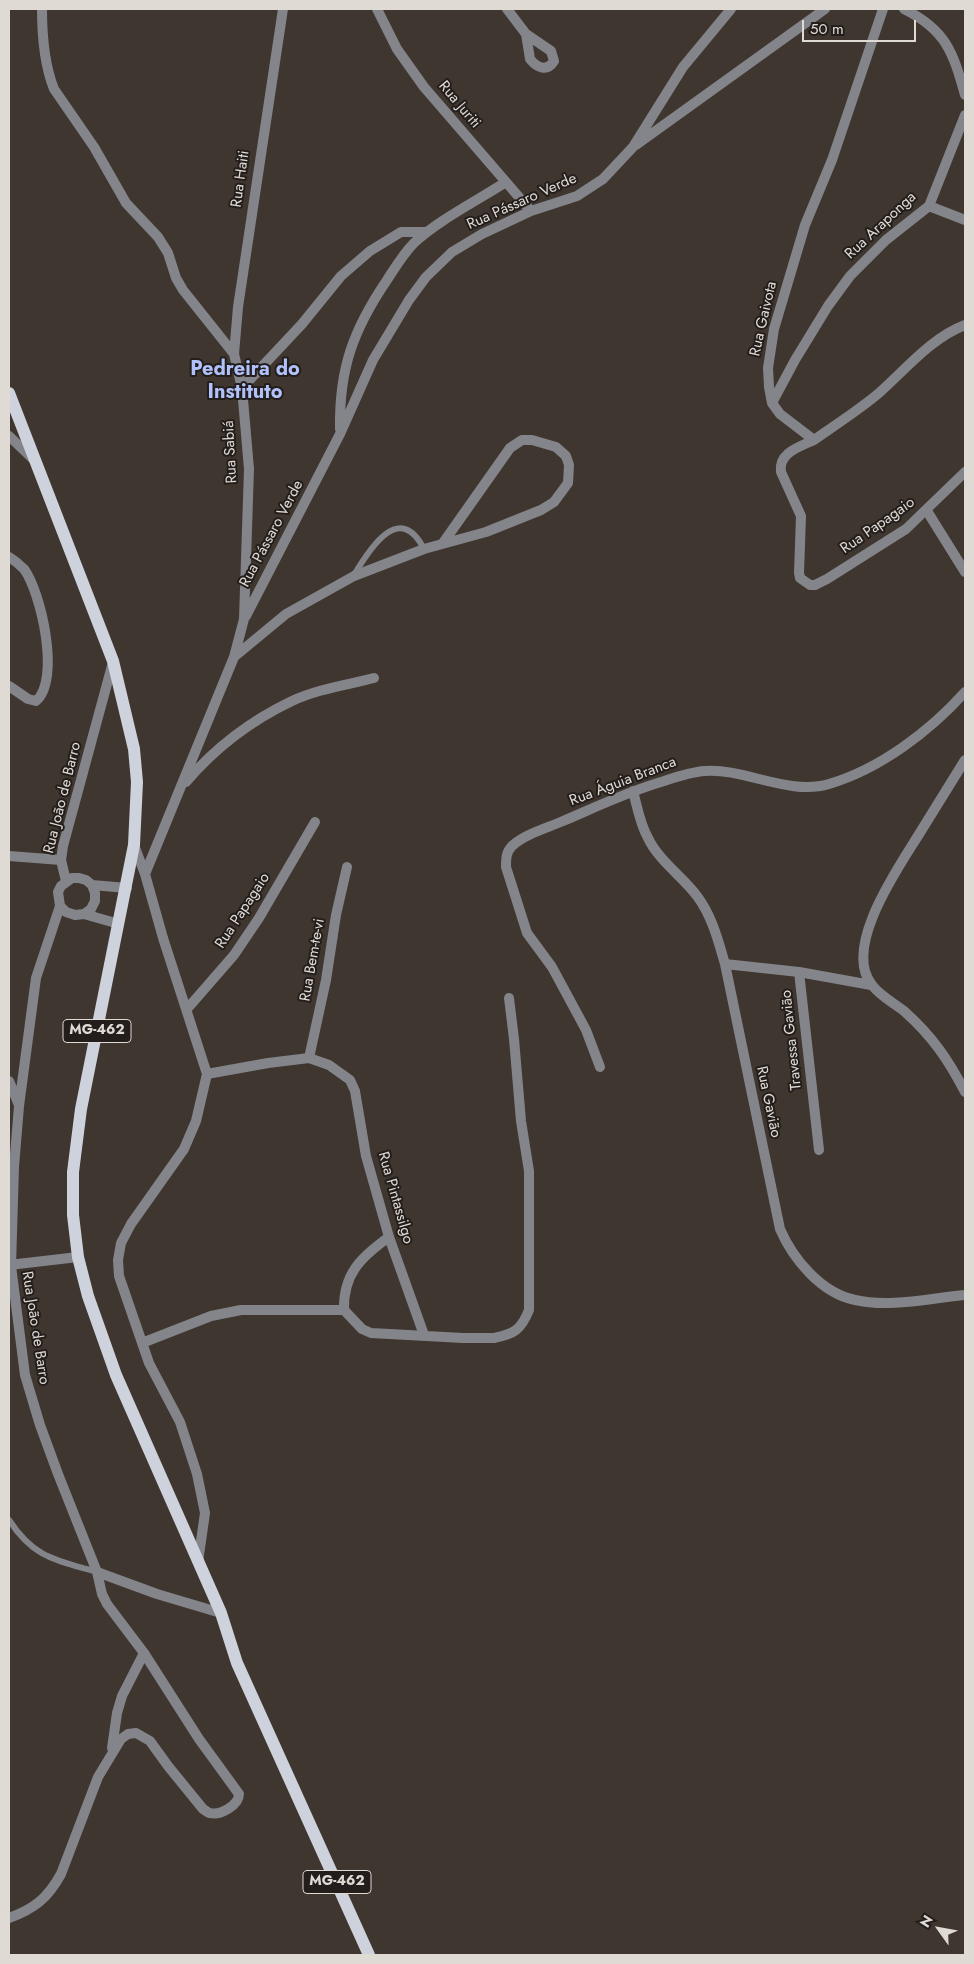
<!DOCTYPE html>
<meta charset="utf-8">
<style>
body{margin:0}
#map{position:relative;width:974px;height:1964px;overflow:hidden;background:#3f362f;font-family:Jost,sans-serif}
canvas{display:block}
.frame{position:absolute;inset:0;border:10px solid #e0dad5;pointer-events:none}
.north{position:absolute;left:914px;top:1904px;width:50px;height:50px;-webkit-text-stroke:4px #231e1b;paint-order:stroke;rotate:302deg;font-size:14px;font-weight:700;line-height:20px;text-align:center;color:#e0dad5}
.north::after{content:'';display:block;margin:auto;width:18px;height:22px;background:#e0dad5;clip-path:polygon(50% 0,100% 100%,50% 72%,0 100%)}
.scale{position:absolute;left:802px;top:20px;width:114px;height:22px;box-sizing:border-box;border:2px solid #e0dad5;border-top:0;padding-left:6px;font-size:15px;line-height:18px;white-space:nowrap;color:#e0dad5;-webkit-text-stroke:4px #231e1b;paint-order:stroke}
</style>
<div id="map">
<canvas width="974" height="1964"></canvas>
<div class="frame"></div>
<div class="north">N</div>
<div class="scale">50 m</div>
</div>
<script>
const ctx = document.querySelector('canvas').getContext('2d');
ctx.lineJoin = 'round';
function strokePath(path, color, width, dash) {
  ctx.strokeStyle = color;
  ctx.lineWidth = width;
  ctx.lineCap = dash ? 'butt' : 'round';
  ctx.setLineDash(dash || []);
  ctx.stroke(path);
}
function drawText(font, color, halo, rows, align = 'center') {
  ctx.font = font + ' Jost,sans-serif';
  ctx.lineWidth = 4;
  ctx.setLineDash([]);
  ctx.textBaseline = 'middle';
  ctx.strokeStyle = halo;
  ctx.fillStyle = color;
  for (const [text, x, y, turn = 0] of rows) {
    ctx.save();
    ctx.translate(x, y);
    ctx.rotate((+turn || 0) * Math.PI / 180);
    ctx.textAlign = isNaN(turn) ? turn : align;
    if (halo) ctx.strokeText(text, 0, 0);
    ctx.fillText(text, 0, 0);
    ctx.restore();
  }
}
const lane = new Path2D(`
 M 354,575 C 370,548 400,501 424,549
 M 9,1520 C 34,1558 55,1560 97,1572`);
const street = new Path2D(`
 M 42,9 C 42,35 44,64 54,89 L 94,147 L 126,203 L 158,237 L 168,253 L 176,278 L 183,290 L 234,354 L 242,388 L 249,469 L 244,619 L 234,657 L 145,874
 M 377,9 L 397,49 L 424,87 L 531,211
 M 507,9 L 526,34 L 530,59 C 537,68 547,72 554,61 L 551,51 L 526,34
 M 883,9 L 832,160 L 805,225 L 774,329 L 768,368 L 769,387 L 772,403 L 780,414 L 814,440 C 835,425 859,410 879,393 C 906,369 931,338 965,325
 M 904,9 C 946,30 953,52 965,95
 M 636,145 L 825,9
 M 929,206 L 965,220
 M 234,354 L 238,307 L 283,9
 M 242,388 L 302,324 L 341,276 L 370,251 L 401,232 L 427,232
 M 772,403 L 795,360 L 828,306 L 850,276 L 886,240 L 929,206 L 965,115
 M 340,429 C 339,369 353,330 387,280 C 395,268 403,254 414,243 C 437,221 478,200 506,182
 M 9,436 L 34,460
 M 814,440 C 799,447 778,453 781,472 L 801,516 L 799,573 L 800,578 L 810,585 L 815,585 L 827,579 L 906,529 L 965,472
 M 927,511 L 965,572
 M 9,557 C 14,560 20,565 24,569 C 41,592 61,680 36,701 L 28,699 L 9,686
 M 246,616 L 340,434 L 373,360 L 409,300 L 426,277 L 452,252 L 482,234 L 531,211 L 577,196 L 603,179 L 633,147 L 683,67 L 731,9
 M 234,657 L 286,614 L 354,576 L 424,549 L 486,532 L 541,510 L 554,502 L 568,483 L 569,465 L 566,456 L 556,447 L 532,440 L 522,440 L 510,448 L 443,543
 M 965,760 C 951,783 936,807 921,831 C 901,864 841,947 872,985 C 880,996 894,1003 904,1011 C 932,1036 948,1059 965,1092
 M 186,782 C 215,748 252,720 292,701 C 317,689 347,685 374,678
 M 633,791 C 637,806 640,824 648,838 C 659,861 682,876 697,896 C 712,916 718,940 725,964 L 780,1229 C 793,1259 821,1293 855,1300 C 890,1308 930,1298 965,1295
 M 134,845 L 145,874 L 163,938 L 207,1074 L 196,1121 L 184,1149 L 131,1224 L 121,1243 L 118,1260 L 119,1276 L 149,1363 L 180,1422 L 197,1474 L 205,1513 L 198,1562
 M 9,856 L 61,860
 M 66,881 L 61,860 L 63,846 L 113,662
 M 92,885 L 127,888
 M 84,914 L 119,924
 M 725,964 L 799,972 L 871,985
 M 799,972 L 819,1150
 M 187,1009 L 234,955 L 259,918 L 315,822
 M 309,1058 L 326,980 L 336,915 L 347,867
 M 600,1067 L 586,1030 L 552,967 L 527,933 L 506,867 C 506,859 506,852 512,846 C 525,834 547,828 563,821 C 596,807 627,792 661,782 C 676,777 690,772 705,771 C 744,768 789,796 829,784 C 880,769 930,731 965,692
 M 207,1074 L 268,1063 L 309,1058 L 329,1065 L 350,1080 L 355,1091 L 366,1156 L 389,1237 L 424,1335
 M 9,1081 L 19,1105
 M 389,1237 C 361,1257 343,1274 344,1310 L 362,1329 L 371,1333 L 463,1338 L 494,1338 C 514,1334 521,1330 529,1310 L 529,1171 L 521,1121 L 514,1039 L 509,998
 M 9,1265 L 78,1257
 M 142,1343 L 211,1316 L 241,1310 L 344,1310
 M 97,1572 L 157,1594 L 221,1613
 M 112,1748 L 117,1713 L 122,1696 L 144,1653
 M 9,1918 C 34,1909 48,1898 61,1874 L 98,1777 L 121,1739 L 128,1734 L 136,1733 L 150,1741 L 168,1766 L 203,1809 C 205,1810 208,1813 210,1813 C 220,1816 239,1805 239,1794 L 199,1739 L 144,1653 L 107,1604 L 102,1594 L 97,1572 L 58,1474 L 40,1425 L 25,1375 L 11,1266 L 14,1167 L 19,1106 L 36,978 L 60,906 L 58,892 L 61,886 L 72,878 L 79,878 L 86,880 L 92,885 L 95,893 L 95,901 L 91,909 L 84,914 L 75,915 L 66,912 L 60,906`);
const primary = new Path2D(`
 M 9,393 L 113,661 L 134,749 L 137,782 L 134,845 L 81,1109 L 73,1172 L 73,1215 L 78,1257 L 88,1296 L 116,1375 L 221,1613 L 237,1663 L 369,1955`);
const shields = [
 [97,1031,68],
 [337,1882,68]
];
const shieldNames = [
 ["MG-462",97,1031],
 ["MG-462",337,1882]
];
const streetNames = [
 ["Rua Juriti",459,105,50],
 ["Rua Haiti",241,179,-82],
 ["Rua Pássaro Verde",522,202,-24],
 ["Rua Araponga",881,226,-43],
 ["Rua Gaivota",764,319,-77],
 ["Rua Sabiá",231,452,-93],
 ["Rua Papagaio",878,526,-35],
 ["Rua Pássaro Verde",272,534,-62],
 ["Rua Águia Branca",623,782,-21],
 ["Rua João de Barro",63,798,-76],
 ["Rua Papagaio",243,911,-57],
 ["Rua Bem-te-vi",313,960,-80],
 ["Travessa Gavião",792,1040,-96],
 ["Rua Gavião",768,1102,78],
 ["Rua Pintassilgo",395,1198,74],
 ["Rua João de Barro",35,1328,81]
];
const districtNames = [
 ["Pedreira do",245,370],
 ["Instituto",245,393]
];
strokePath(lane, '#83858a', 6);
strokePath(street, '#83858a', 10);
strokePath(primary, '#ced2dd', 12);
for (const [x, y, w] of shields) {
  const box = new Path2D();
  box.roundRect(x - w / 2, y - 11.5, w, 23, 4);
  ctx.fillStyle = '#231e1b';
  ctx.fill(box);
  strokePath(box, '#e0dad5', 1);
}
drawText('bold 14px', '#e0dad5', null, shieldNames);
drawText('15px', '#e0dad5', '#231e1b', streetNames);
drawText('bold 20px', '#b0c2f9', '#231e1b', districtNames);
</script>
